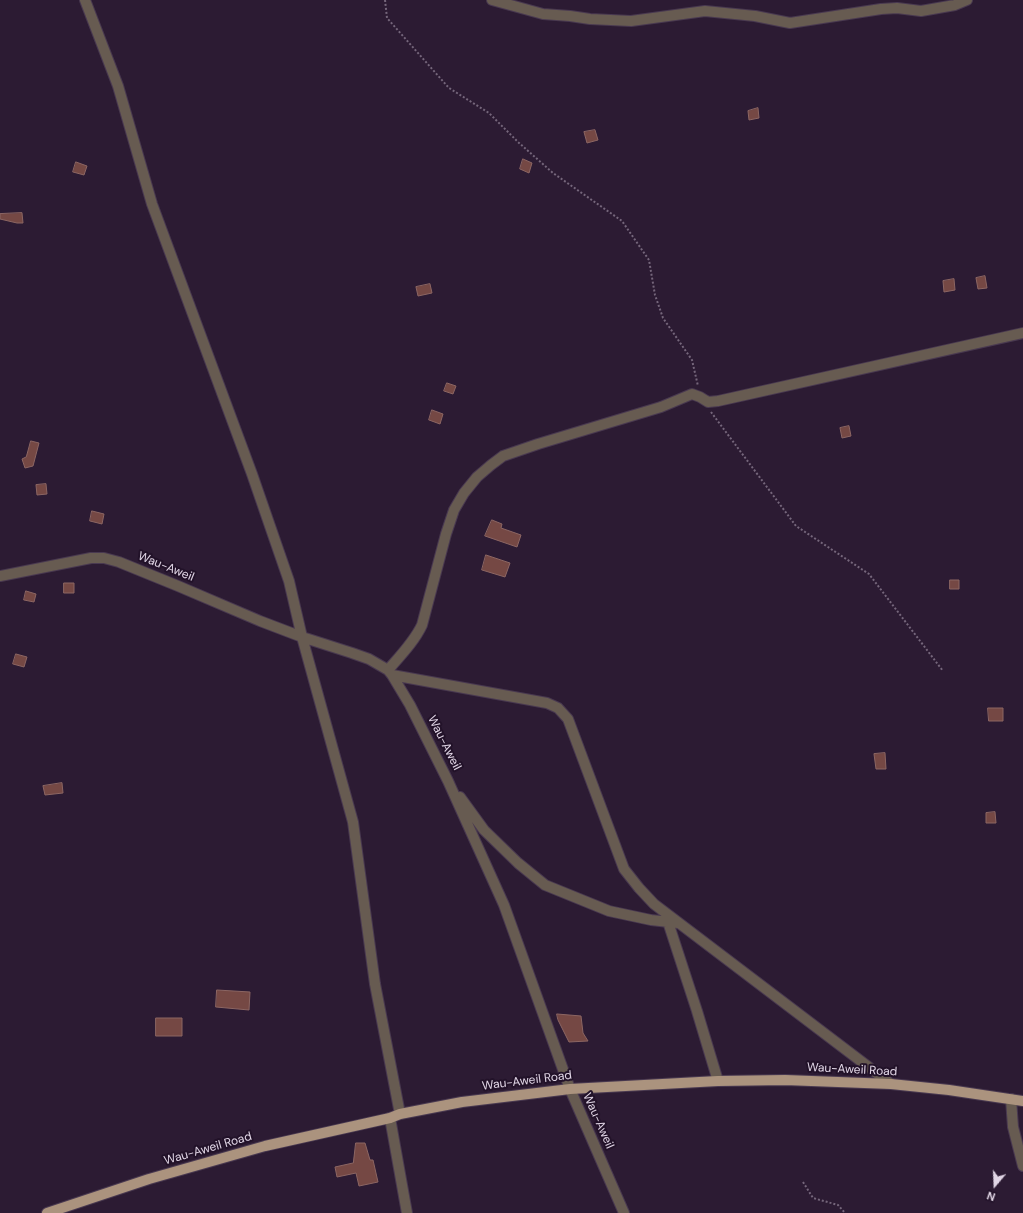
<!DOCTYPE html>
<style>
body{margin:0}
#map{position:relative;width:1023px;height:1213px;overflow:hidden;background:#2c1b33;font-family:"DM Sans",sans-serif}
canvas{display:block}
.north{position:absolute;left:975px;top:1165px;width:40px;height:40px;-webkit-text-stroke:3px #221229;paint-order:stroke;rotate:199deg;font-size:11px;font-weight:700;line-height:16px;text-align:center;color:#e1d6e6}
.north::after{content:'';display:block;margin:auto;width:14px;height:18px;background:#e1d6e6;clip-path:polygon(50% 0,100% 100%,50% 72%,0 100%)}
</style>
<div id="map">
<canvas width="1023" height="1213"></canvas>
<div class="north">N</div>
</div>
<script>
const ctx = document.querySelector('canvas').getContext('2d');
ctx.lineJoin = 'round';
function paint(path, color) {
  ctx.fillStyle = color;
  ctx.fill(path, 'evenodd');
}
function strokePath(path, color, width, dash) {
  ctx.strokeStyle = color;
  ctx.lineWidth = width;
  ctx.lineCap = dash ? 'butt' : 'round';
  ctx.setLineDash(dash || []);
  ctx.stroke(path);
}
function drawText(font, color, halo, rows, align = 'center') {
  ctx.font = font + ' "DM Sans",sans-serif';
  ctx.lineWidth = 4;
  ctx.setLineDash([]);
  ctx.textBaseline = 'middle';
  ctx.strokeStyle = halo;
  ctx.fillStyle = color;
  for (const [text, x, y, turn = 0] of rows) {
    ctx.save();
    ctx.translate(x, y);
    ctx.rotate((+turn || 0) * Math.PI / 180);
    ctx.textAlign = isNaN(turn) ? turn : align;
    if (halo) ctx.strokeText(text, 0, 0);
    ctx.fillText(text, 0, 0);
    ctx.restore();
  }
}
const building = new Path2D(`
 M 758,108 L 759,118 L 749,120 L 748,111 Z
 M 595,130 L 598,140 L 587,143 L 584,132 Z
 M 523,159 L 532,163 L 529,173 L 520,169 Z
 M 76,162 L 87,166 L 84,175 L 73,172 Z
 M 22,213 L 23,223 L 17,223 L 0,219 L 0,214 Z
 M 985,276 L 987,288 L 978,289 L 976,278 Z
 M 954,279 L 955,290 L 944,292 L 943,281 Z
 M 430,284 L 432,293 L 418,296 L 416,287 Z
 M 447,383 L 456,386 L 453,394 L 444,391 Z
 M 432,410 L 443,414 L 440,424 L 429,420 Z
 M 849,426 L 851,436 L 842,438 L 840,428 Z
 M 31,441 L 39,443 L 33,466 L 25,468 L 22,459 L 26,457 Z
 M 46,484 L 47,494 L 37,495 L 36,485 Z
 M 92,511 L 104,514 L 102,524 L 90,521 Z
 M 492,520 L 502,524 L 501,528 L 521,535 L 517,547 L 485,536 Z
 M 486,555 L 510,563 L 505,577 L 482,570 Z
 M 950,580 L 959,580 L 959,589 L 950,589 Z
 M 64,583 L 74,583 L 74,593 L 64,593 Z
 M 26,591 L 36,594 L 34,602 L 24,600 Z
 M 16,654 L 27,657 L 24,667 L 13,664 Z
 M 988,708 L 1003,708 L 1003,721 L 989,721 Z
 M 885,753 L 886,769 L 876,769 L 874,754 Z
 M 62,783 L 63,793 L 45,795 L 43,786 Z
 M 995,812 L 996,823 L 986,823 L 986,813 Z
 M 217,990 L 250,992 L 249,1010 L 216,1007 Z
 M 557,1014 L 581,1016 L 583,1033 L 588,1041 L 569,1042 L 558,1020 Z
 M 156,1018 L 182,1018 L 182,1036 L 156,1036 Z
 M 356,1143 L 365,1143 L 370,1160 L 373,1160 L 378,1182 L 359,1186 L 356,1173 L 337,1177 L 335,1167 L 353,1163 Z`);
const path = new Path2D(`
 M 385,0 L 387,18 L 449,88 L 489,113 L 518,142 L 553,173 L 622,221 L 649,260 L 655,295 L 663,318 L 692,360 L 698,386
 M 711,412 L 796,526 L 869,574 L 943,671
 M 803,1182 L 813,1198 L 838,1205 L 845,1213`);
const minor = new Path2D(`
 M 85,0 L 118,86 L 152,204 L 252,474 L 289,581 L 302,637 L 353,822 L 375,984 L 400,1114
 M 492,0 L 543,14 L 570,16 L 590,19 L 631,21 L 705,11 L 755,16 L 790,23 L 881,9 L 897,8 L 921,11 L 955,5 L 967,0
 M 0,576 L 91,558 L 104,558 L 119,562 L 178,586 L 260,621 L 302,637 L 352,653 L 369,659 L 388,670 L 392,675 L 410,705 L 448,781 L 504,905 L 570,1089 L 624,1213
 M 388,670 C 400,656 414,642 422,625 L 446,534 L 454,510 L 464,493 L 477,477 L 491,465 L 503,456 L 538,444 L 661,407 L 692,394 L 700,397 L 708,402 L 718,401 C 820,378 922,356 1023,333
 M 392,675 L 547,703 L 558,708 L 568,719 L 624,869 L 639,888 L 654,904 L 891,1084
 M 460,797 L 484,830 L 518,863 L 545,885 L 609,911 L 651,920 L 678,923
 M 668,922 L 697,1011 L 718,1081
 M 1011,1099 L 1013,1127 L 1023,1166`);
const tertiary = new Path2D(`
 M 390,1118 L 407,1213`);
const primary = new Path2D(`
 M 47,1213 L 149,1179 L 265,1146 L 390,1118 L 400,1114 L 462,1102 L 570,1089 L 718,1081 L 785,1080 L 891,1084 L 949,1090 L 1023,1101`);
const streetNames = [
 ["Wau-Aweil",166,567,22],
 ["Wau-Aweil",444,743,63],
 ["Wau-Aweil Road",852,1070,3],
 ["Wau-Aweil Road",527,1081,-7],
 ["Wau-Aweil",598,1121,66],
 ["Wau-Aweil Road",208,1149,-16]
];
paint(building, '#754844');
strokePath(building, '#8c6663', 1);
strokePath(minor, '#493950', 12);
strokePath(tertiary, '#493950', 12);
strokePath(primary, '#493950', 12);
strokePath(path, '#75667b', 2, [2, 2]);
strokePath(minor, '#675b51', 10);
strokePath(tertiary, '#675b51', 10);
strokePath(primary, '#ab937e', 10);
drawText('12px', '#e1d6e6', '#221229', streetNames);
</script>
